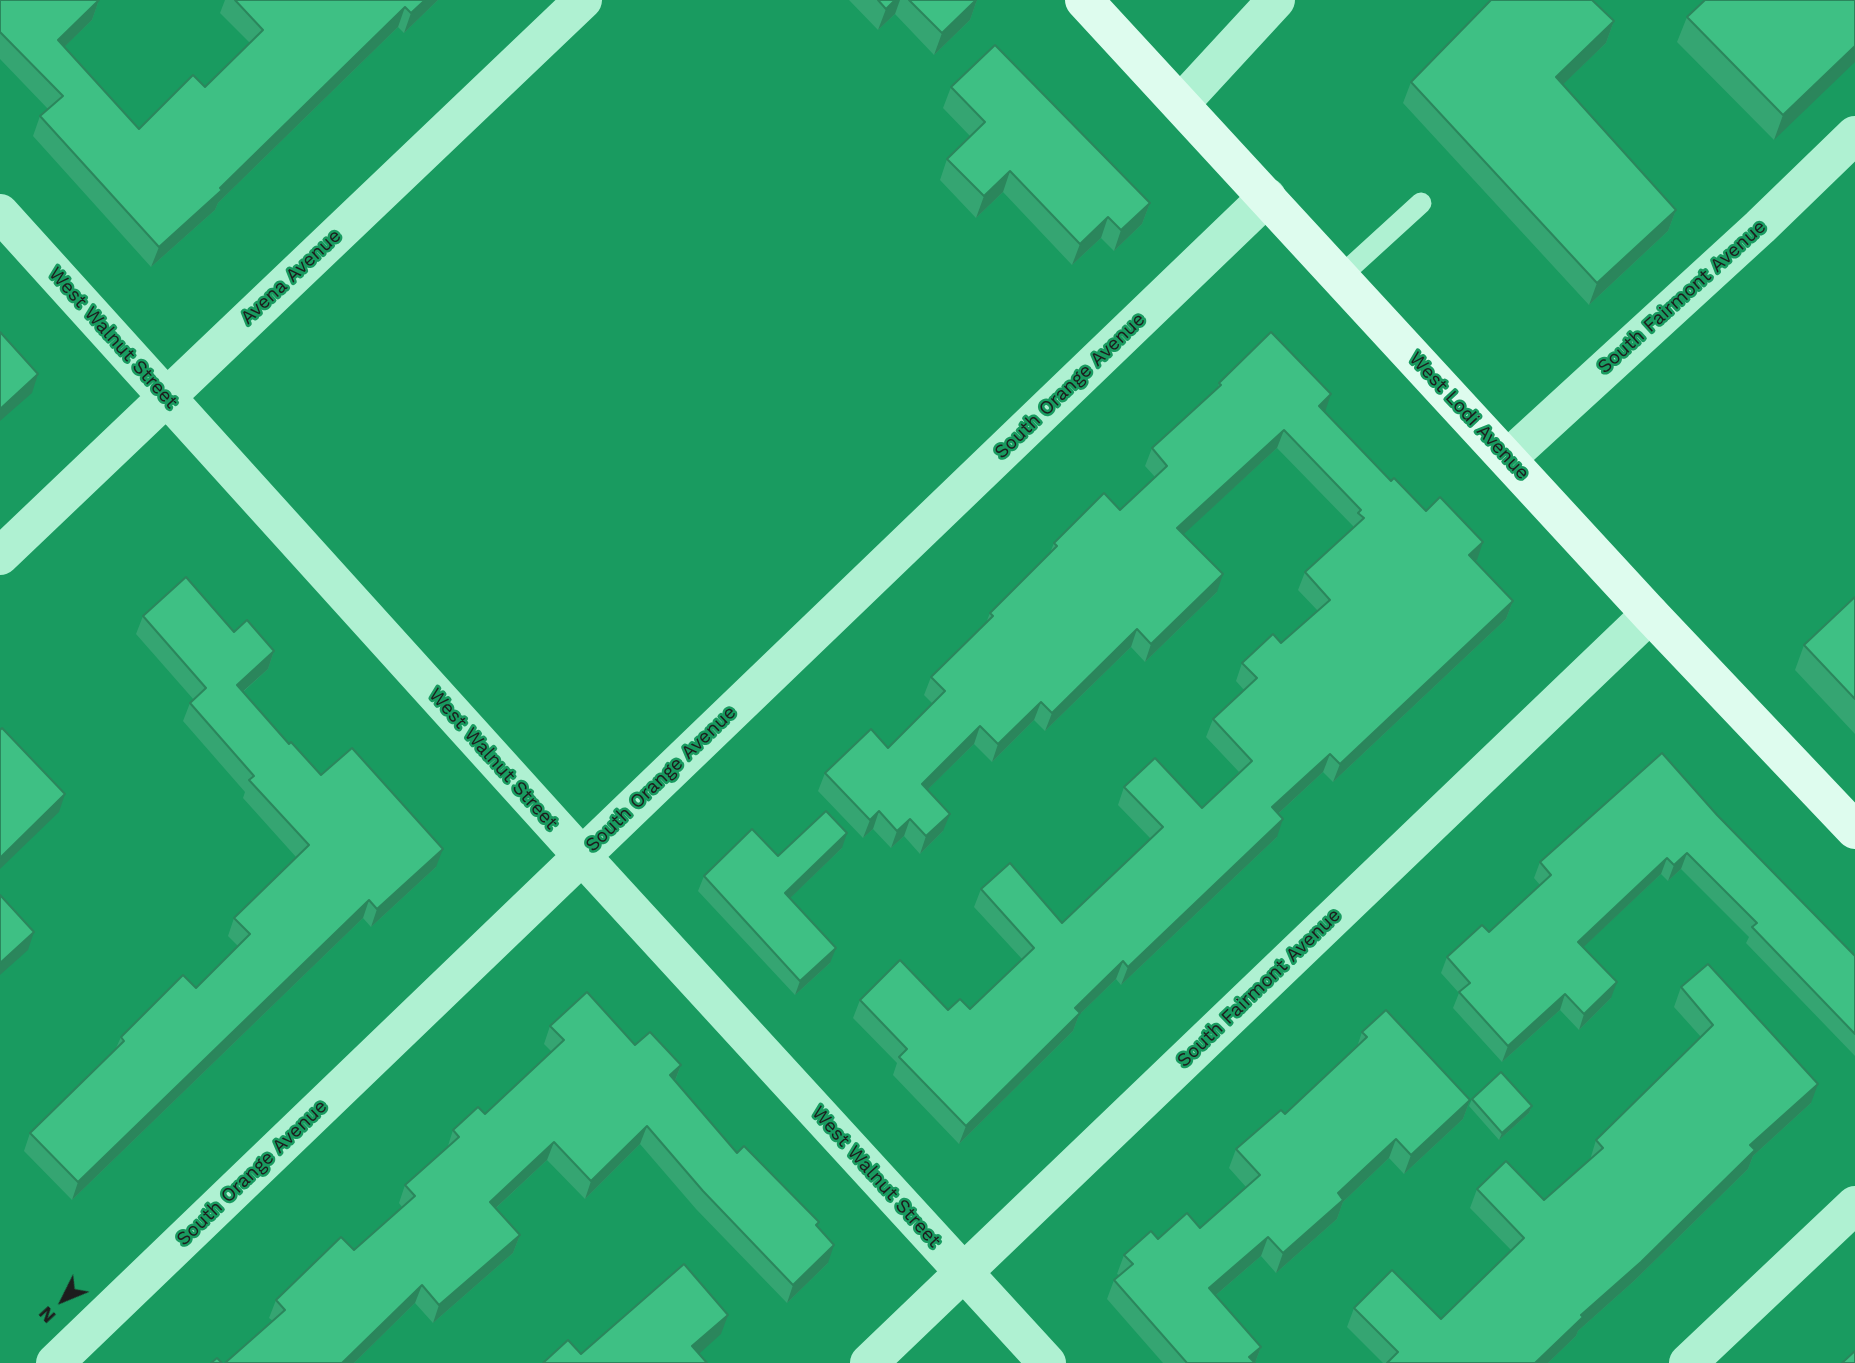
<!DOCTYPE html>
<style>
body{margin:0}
#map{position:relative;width:1855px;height:1363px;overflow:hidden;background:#199b60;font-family:"Work Sans",sans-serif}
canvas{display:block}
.north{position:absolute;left:28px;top:1265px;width:70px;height:70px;-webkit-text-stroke:5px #199b60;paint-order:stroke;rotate:227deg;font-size:19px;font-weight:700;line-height:28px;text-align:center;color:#1d1d1d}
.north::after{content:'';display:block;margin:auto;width:24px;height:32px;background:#1d1d1d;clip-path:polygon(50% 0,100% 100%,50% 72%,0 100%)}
</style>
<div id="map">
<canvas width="1855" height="1363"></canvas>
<div class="north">N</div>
</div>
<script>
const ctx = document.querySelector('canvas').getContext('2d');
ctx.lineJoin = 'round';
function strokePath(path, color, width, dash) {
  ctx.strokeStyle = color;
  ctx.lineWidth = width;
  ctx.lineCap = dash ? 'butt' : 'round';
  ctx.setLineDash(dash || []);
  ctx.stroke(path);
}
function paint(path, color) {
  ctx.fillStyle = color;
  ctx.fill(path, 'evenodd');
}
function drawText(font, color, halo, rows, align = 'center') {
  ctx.font = font + ' "Work Sans",sans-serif';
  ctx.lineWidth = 5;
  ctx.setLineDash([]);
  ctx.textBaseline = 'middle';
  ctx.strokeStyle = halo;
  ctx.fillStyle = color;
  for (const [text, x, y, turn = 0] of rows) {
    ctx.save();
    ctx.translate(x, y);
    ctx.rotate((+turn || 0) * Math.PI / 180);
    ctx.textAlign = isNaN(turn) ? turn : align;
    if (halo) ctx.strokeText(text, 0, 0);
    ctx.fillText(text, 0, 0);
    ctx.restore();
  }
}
const service = new Path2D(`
 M 1341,276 L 1421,203`);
const minor = new Path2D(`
 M 1181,103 L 1276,0
 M 0,213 L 581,855 L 1047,1363
 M 1508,458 L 1760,227 L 1855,135
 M 0,556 L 583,0
 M 55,1363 L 1267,197
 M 869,1363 L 1650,614
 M 1688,1363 L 1855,1205`);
const secondary = new Path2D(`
 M 1084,0 L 1650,614 L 1855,830`);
const wall = new Path2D(`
 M 0,0 L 99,0 L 92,20 L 64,47 L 139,129 L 205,87 L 250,43 L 220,13 L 225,0 L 438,0 L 404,33 L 398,27 L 218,203 L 215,210 L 151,267 L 33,136 L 40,116 L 48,109 L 0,59 Z
 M 849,0 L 977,0 L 970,20 L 934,55 L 895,14 L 878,30 Z
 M 1855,0 L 1774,140 L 1677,42 L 1687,17 Z
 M 1614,21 L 1606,43 L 1563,84 L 1676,210 L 1668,231 L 1589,305 L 1403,103 L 1411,82 Z
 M 951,87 L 1150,203 L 1142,224 L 1114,251 L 1101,238 L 1072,265 L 1003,192 L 976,218 L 940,180 L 947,159 L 970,136 L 943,108 Z
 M 1219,383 L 1324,412 L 1391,481 L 1426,511 L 1477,560 L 1475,561 L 1513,601 L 1506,619 L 1333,782 L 1323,772 L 1278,814 L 1277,837 L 1121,985 L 1116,979 L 1079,1015 L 1073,1031 L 959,1144 L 893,1075 L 897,1063 L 853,1018 L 860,1000 L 948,1010 L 970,1009 L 1022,959 L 974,907 L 981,889 L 1062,923 L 1151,839 L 1118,805 L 1124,787 L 1202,808 L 1239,772 L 1206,737 L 1213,719 L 1244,690 L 1236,681 L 1242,663 L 1281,643 L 1318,611 L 1298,590 L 1305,572 L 1353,528 L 1353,526 L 1277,448 L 1183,534 L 1217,592 L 1145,662 L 1131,647 L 1045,731 L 1034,720 L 992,762 L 974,744 L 927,790 L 943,831 L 920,854 L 904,836 L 891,848 L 873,829 L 863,838 L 818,791 L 825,773 L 888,748 L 933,704 L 924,695 L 931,677 L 986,623 L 990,613 L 1050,553 L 1054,543 L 1120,510 L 1155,477 L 1145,466 L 1152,448 L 1218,389 Z
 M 1855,597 L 1855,734 L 1795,670 L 1804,645 Z
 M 143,616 L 234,632 L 274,651 L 268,669 L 243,692 L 289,744 L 321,775 L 436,867 L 371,927 L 363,918 L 72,1200 L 24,1151 L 30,1133 L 116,1048 L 121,1037 L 196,988 L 238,946 L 228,936 L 234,918 L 296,857 L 243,798 L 245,792 L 183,721 L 190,703 L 194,700 L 136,634 Z
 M 1717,815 L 1855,956 L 1855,1056 L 1746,943 L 1749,937 L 1681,869 L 1668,881 L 1661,874 L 1583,947 L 1611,998 L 1579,1030 L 1560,1010 L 1502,1062 L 1453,1008 L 1459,993 L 1441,973 L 1447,957 L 1489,932 L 1540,885 L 1534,878 L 1540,862 Z
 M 842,848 L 790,898 L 830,963 L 795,995 L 698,891 L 704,876 L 778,856 Z
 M 1681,987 L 1811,1103 L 1753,1156 L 1748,1169 L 1634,1281 L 1578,1331 L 1576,1336 L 1548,1363 L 1383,1363 L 1347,1327 L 1354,1308 L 1441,1319 L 1511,1250 L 1470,1208 L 1477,1189 L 1544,1200 L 1590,1160 L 1596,1140 L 1701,1037 L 1674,1007 Z
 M 550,1026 L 635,1045 L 681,1065 L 675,1081 L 737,1153 L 817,1227 L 828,1263 L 787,1303 L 696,1209 L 640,1144 L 585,1199 L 547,1160 L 496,1208 L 520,1235 L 513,1253 L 433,1323 L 415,1303 L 354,1363 L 225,1363 L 273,1321 L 269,1318 L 276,1300 L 354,1250 L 402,1207 L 399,1203 L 405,1185 L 447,1149 L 453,1130 L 485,1114 L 552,1052 L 544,1044 Z
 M 1362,1032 L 1470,1100 L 1463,1119 L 1404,1174 L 1389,1158 L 1343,1202 L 1337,1219 L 1276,1273 L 1261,1256 L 1216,1295 L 1261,1347 L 1255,1363 L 1163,1363 L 1107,1299 L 1114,1280 L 1119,1275 L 1117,1274 L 1124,1255 L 1158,1239 L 1200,1228 L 1246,1187 L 1229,1168 L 1236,1149 L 1285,1114 L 1357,1047 Z
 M 1472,1099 L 1532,1106 L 1529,1113 L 1499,1140 L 1469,1106 Z`);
const shadedWall = new Path2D(`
 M 99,0 L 92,20 L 51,60 L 58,40 Z
 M 425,0 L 438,0 L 404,33 L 411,13 Z
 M 895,0 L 900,0 L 895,14 L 878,30 L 886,9 Z
 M 976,0 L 977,0 L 970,20 L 934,55 L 942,33 Z
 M 405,7 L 398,27 L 218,203 L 215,210 L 151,267 L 159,247 Z
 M 1614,21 L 1606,43 L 1549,98 L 1556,77 Z
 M 1855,46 L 1855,62 L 1774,140 L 1783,115 Z
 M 1010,171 L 1003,192 L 976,218 L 984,196 Z
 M 1150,203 L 1142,224 L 1114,251 L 1121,230 Z
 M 1676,210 L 1668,231 L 1589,305 L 1597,283 Z
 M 1108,217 L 1101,238 L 1072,265 L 1080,244 Z
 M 38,374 L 32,393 L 0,421 L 0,409 Z
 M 1331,394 L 1325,412 L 1319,406 Z
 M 1284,430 L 1277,448 L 1171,546 L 1177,528 Z
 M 1483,542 L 1477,560 L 1463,573 L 1469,555 Z
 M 1223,574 L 1217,592 L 1145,662 L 1151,644 Z
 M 1513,601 L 1506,619 L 1333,782 L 1340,764 Z
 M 1137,629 L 1131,647 L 1045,731 L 1052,713 Z
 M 274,651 L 268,669 L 230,703 L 237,685 Z
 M 1041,702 L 1034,720 L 992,762 L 998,744 Z
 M 980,726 L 974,744 L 915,802 L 922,784 Z
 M 1330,754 L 1323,772 L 1266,825 L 1272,807 Z
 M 65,794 L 59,812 L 0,869 L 0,858 Z
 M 879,811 L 873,829 L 863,838 L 870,820 Z
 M 950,814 L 943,831 L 920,854 L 926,836 Z
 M 910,819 L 904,836 L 891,848 L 897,831 Z
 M 1283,819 L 1277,837 L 1121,985 L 1128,967 Z
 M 847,833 L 842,848 L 780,908 L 785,893 Z
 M 443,849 L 436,867 L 371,927 L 377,909 Z
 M 1687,853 L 1681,869 L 1668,881 L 1674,865 Z
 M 1667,858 L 1661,874 L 1572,958 L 1578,942 Z
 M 369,900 L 363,918 L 72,1200 L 78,1182 Z
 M 34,932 L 28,950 L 0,975 L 0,963 Z
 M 836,948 L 830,963 L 795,995 L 800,981 Z
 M 1123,961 L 1116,979 L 1079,1015 L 1073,1031 L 959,1144 L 966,1126 L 1075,1008 Z
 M 1617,982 L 1611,998 L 1579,1030 L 1584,1014 Z
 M 1565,994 L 1560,1010 L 1502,1062 L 1508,1046 Z
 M 681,1065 L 674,1083 L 670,1075 Z
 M 1818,1084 L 1811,1103 L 1753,1156 L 1748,1169 L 1634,1281 L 1578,1331 L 1576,1336 L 1548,1363 L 1535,1363 L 1750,1145 Z
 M 1470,1100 L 1463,1119 L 1404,1174 L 1411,1155 Z
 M 1532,1106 L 1529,1113 L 1499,1140 L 1502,1133 Z
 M 647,1126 L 640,1144 L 585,1199 L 591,1181 Z
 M 1396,1139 L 1389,1158 L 1343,1202 L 1337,1219 L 1276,1273 L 1283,1253 L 1338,1193 Z
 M 554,1142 L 547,1160 L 484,1219 L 490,1202 Z
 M 520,1235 L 513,1253 L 433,1323 L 439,1305 Z
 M 1268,1237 L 1261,1256 L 1202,1307 L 1209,1288 Z
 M 834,1245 L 828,1263 L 787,1303 L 793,1285 Z
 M 422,1285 L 415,1303 L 354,1363 L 342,1363 Z
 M 728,1315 L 721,1334 L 689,1363 L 692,1346 Z
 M 1261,1347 L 1255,1363 L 1249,1357 Z`);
const building = new Path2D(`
 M 0,0 L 99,0 L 58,40 L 139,129 L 193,75 L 205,87 L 263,30 L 235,0 L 425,0 L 411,13 L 405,7 L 220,188 L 222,190 L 159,247 L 40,116 L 63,96 L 0,32 Z
 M 878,0 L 895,0 L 886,9 Z
 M 909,0 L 976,0 L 942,33 Z
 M 1491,0 L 1592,0 L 1614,21 L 1556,77 L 1676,210 L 1597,283 L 1411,82 Z
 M 1705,0 L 1855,0 L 1855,46 L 1783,115 L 1687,17 Z
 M 995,45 L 1150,203 L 1121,230 L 1108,217 L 1080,244 L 1010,171 L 984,196 L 947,159 L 985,122 L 951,87 Z
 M 0,332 L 38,374 L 0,409 Z
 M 1271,332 L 1331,394 L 1319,406 L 1391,481 L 1394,478 L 1426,511 L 1440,497 L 1483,542 L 1469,555 L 1513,601 L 1340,764 L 1330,754 L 1272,807 L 1283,819 L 1128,967 L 1123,961 L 1075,1008 L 1080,1013 L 966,1126 L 899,1057 L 907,1049 L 860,1000 L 900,960 L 948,1010 L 960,999 L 970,1009 L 1034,948 L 981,889 L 1010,863 L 1062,923 L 1163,827 L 1124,787 L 1155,758 L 1202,808 L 1252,761 L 1213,719 L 1257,678 L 1242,663 L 1273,634 L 1281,643 L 1330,600 L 1305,572 L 1364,518 L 1358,513 L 1361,510 L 1284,430 L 1177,528 L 1223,574 L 1151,644 L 1137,629 L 1052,713 L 1041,702 L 998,744 L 980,726 L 922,784 L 950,814 L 926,836 L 910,819 L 897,831 L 879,811 L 870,820 L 825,773 L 871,729 L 888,748 L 945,691 L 931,677 L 993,616 L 990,613 L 1057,546 L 1054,543 L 1104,493 L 1120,510 L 1167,466 L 1152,448 L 1221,385 L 1219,383 Z
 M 186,577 L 234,632 L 247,620 L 274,651 L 237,685 L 289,744 L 291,742 L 321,775 L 352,748 L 443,849 L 377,909 L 369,900 L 78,1182 L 30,1133 L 124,1041 L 121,1037 L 183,975 L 196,988 L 250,934 L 234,918 L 309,845 L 249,780 L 254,776 L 190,703 L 206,688 L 143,616 Z
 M 1855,597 L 1855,699 L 1804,645 Z
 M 2,728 L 65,794 L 0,858 L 0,730 Z
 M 1662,753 L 1717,815 L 1855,956 L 1855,1034 L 1752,927 L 1757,923 L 1687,853 L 1674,865 L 1667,858 L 1578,942 L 1617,982 L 1584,1014 L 1565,994 L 1508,1046 L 1459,992 L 1470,983 L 1447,957 L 1482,925 L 1489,932 L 1551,875 L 1540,862 Z
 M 826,811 L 847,833 L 785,893 L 836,948 L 800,981 L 704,876 L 752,829 L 778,856 Z
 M 0,895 L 34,932 L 0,963 Z
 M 1708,964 L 1818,1084 L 1750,1145 L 1755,1150 L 1641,1262 L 1581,1315 L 1583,1317 L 1535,1363 L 1387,1363 L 1398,1352 L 1354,1308 L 1392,1270 L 1441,1319 L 1524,1238 L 1477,1189 L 1506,1161 L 1544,1200 L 1603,1148 L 1596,1140 L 1713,1025 L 1681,987 Z
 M 587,992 L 635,1045 L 650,1032 L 681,1065 L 670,1075 L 737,1153 L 744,1146 L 819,1222 L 816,1225 L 834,1245 L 793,1285 L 703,1191 L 647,1126 L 591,1181 L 554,1142 L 490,1202 L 520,1235 L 439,1305 L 422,1285 L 342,1363 L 225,1363 L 285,1310 L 276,1300 L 341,1237 L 354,1250 L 415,1196 L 405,1185 L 459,1137 L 453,1130 L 478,1107 L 485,1114 L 564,1040 L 550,1026 Z
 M 1386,1010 L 1470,1100 L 1411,1155 L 1396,1139 L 1338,1193 L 1343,1200 L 1283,1253 L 1268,1237 L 1209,1288 L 1261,1347 L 1249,1357 L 1255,1363 L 1187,1363 L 1114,1280 L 1133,1264 L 1124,1255 L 1151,1231 L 1158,1239 L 1187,1213 L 1200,1228 L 1260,1175 L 1236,1149 L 1281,1110 L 1285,1114 L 1367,1037 L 1362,1032 Z
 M 1501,1072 L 1532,1106 L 1502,1133 L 1472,1099 Z
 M 684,1264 L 728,1315 L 692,1346 L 707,1363 L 543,1363 L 568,1340 L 581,1354 Z
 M 1855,1351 L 1855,1363 L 1842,1363 Z
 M 217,1358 L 222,1363 L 211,1363 Z`);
const streetNames = [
 ["Avena Avenue",291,277,-43],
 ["South Fairmont Avenue",1682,297,-42],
 ["West Walnut Street",113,338,48],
 ["South Orange Avenue",1070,386,-44],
 ["West Lodi Avenue",1469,416,47],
 ["West Walnut Street",493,759,48],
 ["South Orange Avenue",661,779,-44],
 ["South Fairmont Avenue",1259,988,-44],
 ["South Orange Avenue",252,1173,-44],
 ["West Walnut Street",876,1177,48]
];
strokePath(service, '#aff1d2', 21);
strokePath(minor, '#aff1d2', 38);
strokePath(secondary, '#defcee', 38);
paint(wall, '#35a572');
paint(shadedWall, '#2b865c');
paint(building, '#3ec084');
strokePath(building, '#2b865c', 2);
drawText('19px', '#1d1d1d', '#199b60', streetNames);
</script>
